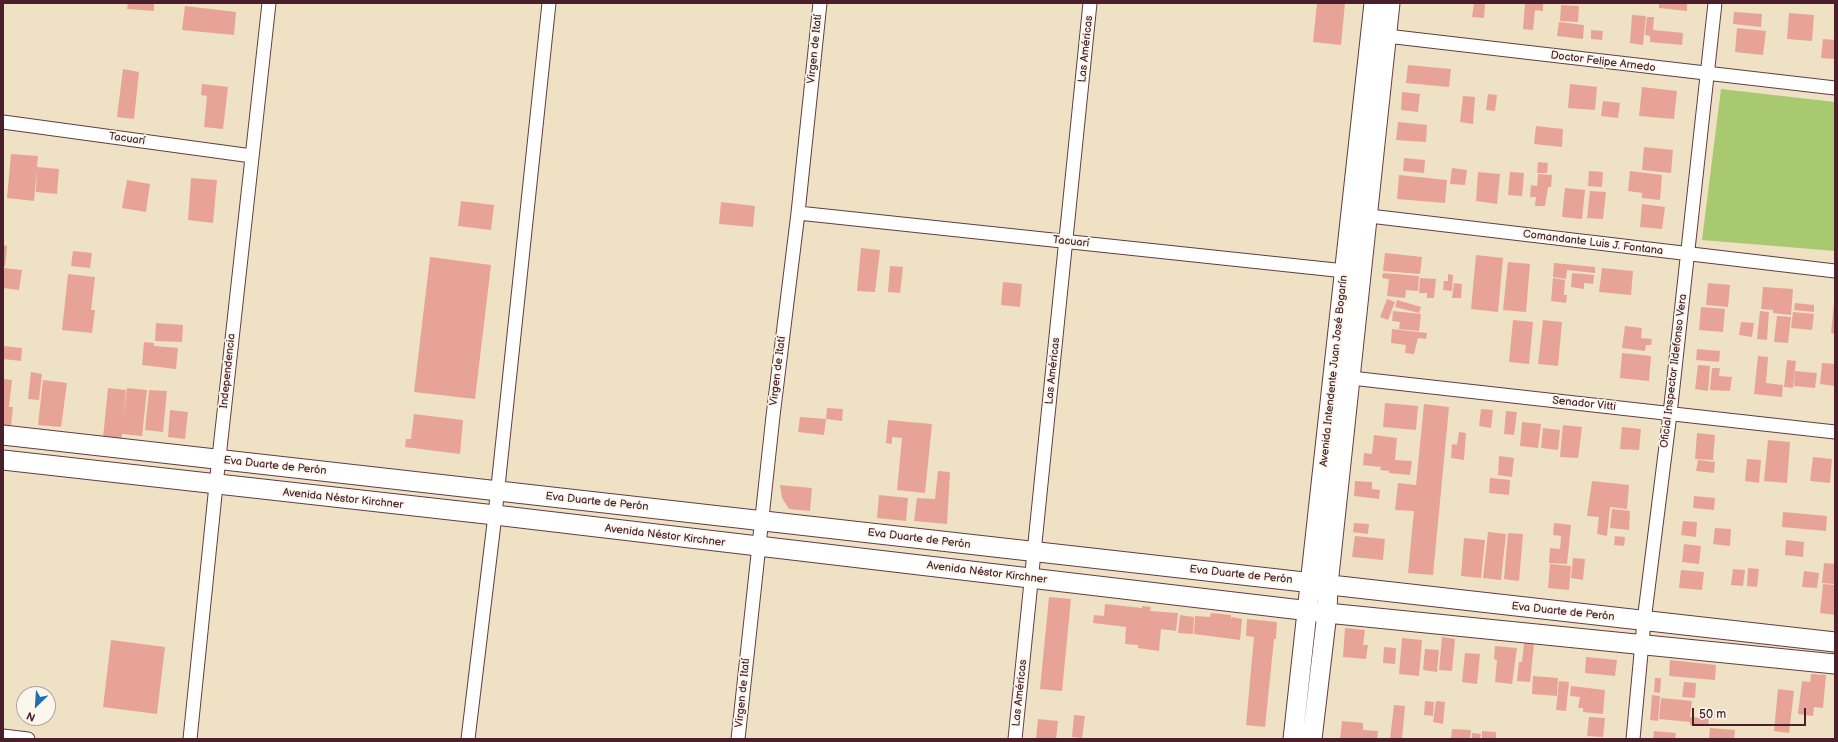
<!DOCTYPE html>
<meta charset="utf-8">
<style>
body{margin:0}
#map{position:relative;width:1838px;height:742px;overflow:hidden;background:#efe2c4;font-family:"Balsamiq Sans",sans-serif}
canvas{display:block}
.frame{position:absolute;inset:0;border:4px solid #4a1f2b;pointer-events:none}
.north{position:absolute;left:16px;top:686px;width:40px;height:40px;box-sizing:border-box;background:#fbf7ec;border:1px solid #b4a19f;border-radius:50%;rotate:205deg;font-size:11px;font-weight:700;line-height:16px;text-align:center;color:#4a1f2b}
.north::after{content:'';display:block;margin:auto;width:14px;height:18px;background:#1f6fb2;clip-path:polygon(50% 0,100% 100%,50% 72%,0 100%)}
.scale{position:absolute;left:1692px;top:708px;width:114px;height:18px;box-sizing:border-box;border:2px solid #4a1f2b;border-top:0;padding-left:5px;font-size:12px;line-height:14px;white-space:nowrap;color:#4a1f2b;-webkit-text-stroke:3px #fbf7ec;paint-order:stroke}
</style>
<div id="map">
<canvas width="1838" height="742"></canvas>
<div class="frame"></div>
<div class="north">N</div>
<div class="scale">50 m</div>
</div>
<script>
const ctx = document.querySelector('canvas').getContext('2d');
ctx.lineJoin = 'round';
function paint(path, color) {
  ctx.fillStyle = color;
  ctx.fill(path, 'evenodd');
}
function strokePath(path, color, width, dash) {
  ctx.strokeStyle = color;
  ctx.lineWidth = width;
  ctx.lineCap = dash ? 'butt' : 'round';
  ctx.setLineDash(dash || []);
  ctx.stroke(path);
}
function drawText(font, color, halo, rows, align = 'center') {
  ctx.font = font + ' "Balsamiq Sans",sans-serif';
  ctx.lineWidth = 3.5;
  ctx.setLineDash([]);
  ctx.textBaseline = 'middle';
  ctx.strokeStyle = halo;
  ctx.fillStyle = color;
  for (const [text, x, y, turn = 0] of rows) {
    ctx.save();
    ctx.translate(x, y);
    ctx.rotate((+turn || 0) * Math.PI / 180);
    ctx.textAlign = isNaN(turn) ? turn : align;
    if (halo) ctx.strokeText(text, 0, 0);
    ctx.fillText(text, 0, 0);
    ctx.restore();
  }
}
const green = new Path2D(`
 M 1721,89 L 1835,102 L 1835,251 L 1702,240 Z`);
const building = new Path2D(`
 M 128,3 L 154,3 L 154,11 L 127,9 Z
 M 1317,3 L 1345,3 L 1341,45 L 1313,42 Z
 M 1474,3 L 1485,3 L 1484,18 L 1472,17 Z
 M 1525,3 L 1543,3 L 1543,11 L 1535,10 L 1533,30 L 1523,29 Z
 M 1659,3 L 1687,3 L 1687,11 L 1659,8 Z
 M 1561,5 L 1579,6 L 1578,22 L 1560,21 Z
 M 185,6 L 236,12 L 234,35 L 182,30 Z
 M 1734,12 L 1762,14 L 1761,27 L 1733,24 Z
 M 1789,13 L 1814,15 L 1812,41 L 1787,39 Z
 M 1632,15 L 1646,16 L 1643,45 L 1630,43 Z
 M 1647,17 L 1654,17 L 1653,30 L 1683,33 L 1682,45 L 1650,42 L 1650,36 L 1645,35 Z
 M 1559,22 L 1584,25 L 1583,39 L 1557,36 Z
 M 1737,28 L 1766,31 L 1763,55 L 1735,52 Z
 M 1591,30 L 1603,31 L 1602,40 L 1591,39 Z
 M 1823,39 L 1835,40 L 1835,59 L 1821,58 Z
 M 1408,65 L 1451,69 L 1449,87 L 1406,83 Z
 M 123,69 L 139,72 L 134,119 L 117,117 Z
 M 202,84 L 228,87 L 223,129 L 204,127 L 207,96 L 201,95 Z
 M 1570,84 L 1597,87 L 1595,110 L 1568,108 Z
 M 1642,87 L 1677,91 L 1674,119 L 1639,116 Z
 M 1402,92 L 1420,94 L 1418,112 L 1401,110 Z
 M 1488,94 L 1497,95 L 1495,111 L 1486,110 Z
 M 1463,96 L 1475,97 L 1473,124 L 1460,122 Z
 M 1603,101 L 1620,103 L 1618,118 L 1601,116 Z
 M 1398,122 L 1427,125 L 1426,142 L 1396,140 Z
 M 1536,126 L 1563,129 L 1562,147 L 1534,144 Z
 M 1644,147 L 1673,150 L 1671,173 L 1642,170 Z
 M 11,154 L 38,156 L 37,167 L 59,169 L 57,194 L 36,192 L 37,169 L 34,201 L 7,198 Z
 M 1404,158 L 1425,160 L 1424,173 L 1403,171 Z
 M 1538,162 L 1548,163 L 1547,173 L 1537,173 Z
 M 1452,168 L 1467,170 L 1465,185 L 1450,184 Z
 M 1589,171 L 1603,172 L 1602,187 L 1588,186 Z
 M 1630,171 L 1662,175 L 1660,200 L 1642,198 L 1642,193 L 1628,191 Z
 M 1478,172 L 1500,174 L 1497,204 L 1476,201 Z
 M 1510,172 L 1524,173 L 1522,196 L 1508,195 Z
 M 1538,174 L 1552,175 L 1551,187 L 1548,187 L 1545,206 L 1535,206 L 1536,197 L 1530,197 L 1531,185 L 1537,186 Z
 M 1399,175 L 1447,180 L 1445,203 L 1397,199 Z
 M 191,178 L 217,180 L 213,223 L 188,220 Z
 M 127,180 L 150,184 L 146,212 L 122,208 Z
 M 1565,188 L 1585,190 L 1582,219 L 1562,217 Z
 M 1590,191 L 1606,192 L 1603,219 L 1587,218 Z
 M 461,201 L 494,205 L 491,230 L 458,226 Z
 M 721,202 L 755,206 L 753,227 L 719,224 Z
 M 1642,204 L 1665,207 L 1662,229 L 1640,227 Z
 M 3,245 L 7,246 L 5,266 L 3,266 Z
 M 861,248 L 880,250 L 875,292 L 857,291 Z
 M 73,251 L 92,253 L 90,268 L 71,266 Z
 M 1385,253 L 1422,257 L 1420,274 L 1383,271 Z
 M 1476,255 L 1503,258 L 1498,312 L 1471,309 Z
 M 430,257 L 491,265 L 475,399 L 414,392 Z
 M 1508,262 L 1530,264 L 1526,312 L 1503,310 Z
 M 1554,263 L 1595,267 L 1595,273 L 1567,270 L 1566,279 L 1553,277 Z
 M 890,266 L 903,267 L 900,293 L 888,292 Z
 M 3,268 L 22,270 L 19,290 L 3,288 Z
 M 1602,268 L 1633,271 L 1631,295 L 1599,292 Z
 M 1383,273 L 1419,276 L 1418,291 L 1406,290 L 1405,298 L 1387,296 L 1389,279 L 1382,278 Z
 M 1572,273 L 1594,275 L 1593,284 L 1584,283 L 1584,289 L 1571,287 Z
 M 68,274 L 95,277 L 91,310 L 95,310 L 92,333 L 62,330 Z
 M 1448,274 L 1453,275 L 1452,291 L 1443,290 L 1444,281 L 1448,281 Z
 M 1420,278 L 1436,279 L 1434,298 L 1427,298 L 1427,293 L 1419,293 Z
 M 1553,278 L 1565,280 L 1564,295 L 1567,295 L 1566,303 L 1551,301 Z
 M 1003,282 L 1022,284 L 1020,307 L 1001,305 Z
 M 1454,283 L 1462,284 L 1461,298 L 1452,298 Z
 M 1708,283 L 1730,285 L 1728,307 L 1706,305 Z
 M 1763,287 L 1793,289 L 1791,315 L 1773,313 L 1773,310 L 1761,309 Z
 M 1387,299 L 1395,302 L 1388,320 L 1380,317 Z
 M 1397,300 L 1421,307 L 1419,313 L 1395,307 Z
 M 1834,302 L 1835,302 L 1835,334 L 1831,333 Z
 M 1795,303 L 1814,305 L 1814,312 L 1794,310 Z
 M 1701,307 L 1725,309 L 1723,332 L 1699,330 Z
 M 1393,311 L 1421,314 L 1419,331 L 1399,329 L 1400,322 L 1392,321 Z
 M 1760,311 L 1769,312 L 1767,340 L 1757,339 Z
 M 1793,312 L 1814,314 L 1812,330 L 1791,328 Z
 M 1777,316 L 1791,317 L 1788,343 L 1774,342 Z
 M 1513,320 L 1533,322 L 1529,364 L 1509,362 Z
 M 1543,320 L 1562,322 L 1558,366 L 1538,364 Z
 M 1741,322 L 1754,323 L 1752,337 L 1739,335 Z
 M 156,323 L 183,325 L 182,342 L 155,341 Z
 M 1625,326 L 1642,328 L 1641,338 L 1652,339 L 1651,345 L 1646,345 L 1645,351 L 1622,348 Z
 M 1392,329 L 1427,333 L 1426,339 L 1418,338 L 1414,354 L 1405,353 L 1406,345 L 1391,343 Z
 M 144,342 L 154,343 L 154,346 L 178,348 L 176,369 L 142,365 Z
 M 3,346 L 22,348 L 21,361 L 3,359 Z
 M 1697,349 L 1720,351 L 1719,362 L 1696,360 Z
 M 1622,353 L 1651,356 L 1649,381 L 1620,378 Z
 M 1758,356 L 1768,357 L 1766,383 L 1783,385 L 1782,397 L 1754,394 Z
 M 1787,360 L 1796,361 L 1793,388 L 1784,387 Z
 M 1822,363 L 1835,364 L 1835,386 L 1820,384 Z
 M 1698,365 L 1710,366 L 1708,391 L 1695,389 Z
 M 1712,368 L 1720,368 L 1719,376 L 1732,377 L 1730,391 L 1710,390 Z
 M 1795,371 L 1817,373 L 1815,388 L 1794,386 Z
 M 31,372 L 42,374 L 39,400 L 28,399 Z
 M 3,379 L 12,380 L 9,407 L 13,407 L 11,426 L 3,425 Z
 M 43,380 L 67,383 L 61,427 L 38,425 Z
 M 108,388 L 126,390 L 123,418 L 127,388 L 147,390 L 142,436 L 122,434 L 121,440 L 103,438 Z
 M 149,390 L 167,391 L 163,432 L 145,430 Z
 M 1385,403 L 1418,406 L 1416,430 L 1383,427 Z
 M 1424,404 L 1449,407 L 1433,575 L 1408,573 L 1414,511 L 1395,510 L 1398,483 L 1416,485 Z
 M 827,408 L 843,409 L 842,421 L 826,419 Z
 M 1481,409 L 1493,410 L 1491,428 L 1479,426 Z
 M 170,410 L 188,412 L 185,439 L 168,437 Z
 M 1506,411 L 1517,412 L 1514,435 L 1504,434 Z
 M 414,414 L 463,420 L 460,454 L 405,447 L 406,439 L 411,439 Z
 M 800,417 L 826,419 L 824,435 L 798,432 Z
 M 888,420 L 932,424 L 925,493 L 897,490 L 902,438 L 892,437 L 892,444 L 886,443 Z
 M 1522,422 L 1541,424 L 1538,448 L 1520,446 Z
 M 1563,425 L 1582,427 L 1578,458 L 1560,457 Z
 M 1622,427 L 1641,429 L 1639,450 L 1620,449 Z
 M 1543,428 L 1560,430 L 1558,450 L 1541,448 Z
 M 1459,432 L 1466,433 L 1464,460 L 1451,458 L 1452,444 L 1457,445 Z
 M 1697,433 L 1715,435 L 1713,460 L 1695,459 Z
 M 1374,435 L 1397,438 L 1395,460 L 1412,461 L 1410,475 L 1389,473 L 1389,471 L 1380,470 L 1381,467 L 1363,465 L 1364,453 L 1372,454 Z
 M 1768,440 L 1790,442 L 1787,483 L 1764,481 Z
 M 1499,456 L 1514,458 L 1512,477 L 1498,475 Z
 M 1813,457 L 1832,459 L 1830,483 L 1810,481 Z
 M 1747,459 L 1761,460 L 1759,483 L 1745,481 Z
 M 1698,460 L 1715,462 L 1714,473 L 1696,471 Z
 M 938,471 L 950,472 L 947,524 L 914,521 L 917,498 L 935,499 Z
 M 1490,478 L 1510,480 L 1509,495 L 1489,493 Z
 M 1355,481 L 1372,482 L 1372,489 L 1380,490 L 1379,499 L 1354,496 Z
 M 1592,481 L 1629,485 L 1627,509 L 1610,507 L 1607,536 L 1597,534 L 1599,517 L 1587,516 Z
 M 780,485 L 812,488 L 810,511 L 789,509 L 782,498 Z
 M 879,495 L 908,498 L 906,521 L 877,518 Z
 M 1694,496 L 1715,498 L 1714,510 L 1693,508 Z
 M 1612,509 L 1630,511 L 1629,530 L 1610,528 Z
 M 1783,512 L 1827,516 L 1826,531 L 1782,527 Z
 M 1683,521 L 1697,522 L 1696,537 L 1681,535 Z
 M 1354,523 L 1369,524 L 1368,534 L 1353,532 Z
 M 1554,523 L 1571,525 L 1567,564 L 1549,563 L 1550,548 L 1560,549 L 1561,536 L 1553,535 Z
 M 1715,528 L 1731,529 L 1730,546 L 1713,544 Z
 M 1488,532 L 1506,534 L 1501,580 L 1483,578 Z
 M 1508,533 L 1523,534 L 1519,581 L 1504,579 Z
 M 1355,536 L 1385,539 L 1383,560 L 1352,557 Z
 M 1615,536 L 1625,537 L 1624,546 L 1614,545 Z
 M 1464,538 L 1485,540 L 1481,578 L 1461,576 Z
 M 1786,540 L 1804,542 L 1803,557 L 1785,555 Z
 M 1684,544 L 1701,546 L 1699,564 L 1682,562 Z
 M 1573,558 L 1585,559 L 1583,580 L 1571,578 Z
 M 1824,563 L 1835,564 L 1835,584 L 1822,583 Z
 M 1550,564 L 1571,566 L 1569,590 L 1548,588 Z
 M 1748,568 L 1759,569 L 1757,587 L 1747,586 Z
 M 1733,569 L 1745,570 L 1743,586 L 1731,585 Z
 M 1681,570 L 1704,572 L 1702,590 L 1679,588 Z
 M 1804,571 L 1819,573 L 1817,588 L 1802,587 Z
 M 1823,584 L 1835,585 L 1835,615 L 1820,613 Z
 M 1049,597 L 1071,599 L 1062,691 L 1040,689 Z
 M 1105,604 L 1142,608 L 1142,606 L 1151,607 L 1150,611 L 1178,613 L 1176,631 L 1161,629 L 1159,651 L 1138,648 L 1138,645 L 1125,644 L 1126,627 L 1093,623 L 1094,615 L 1104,616 Z
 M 1211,613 L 1231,615 L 1231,619 L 1232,617 L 1242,619 L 1240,640 L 1194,634 L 1195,616 L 1210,617 Z
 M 1180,615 L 1194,617 L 1193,634 L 1178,633 Z
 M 1247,619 L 1277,622 L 1276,639 L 1274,639 L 1265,727 L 1246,725 L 1254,637 L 1246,636 Z
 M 1345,628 L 1365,630 L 1363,645 L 1368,645 L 1366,659 L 1343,657 Z
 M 1442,637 L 1455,639 L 1452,671 L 1439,670 Z
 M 1402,638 L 1422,640 L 1419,676 L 1399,674 Z
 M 111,640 L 165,647 L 157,714 L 103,707 Z
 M 1524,643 L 1534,644 L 1530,682 L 1517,681 L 1519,662 L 1522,662 Z
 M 1495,646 L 1517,648 L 1512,684 L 1495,682 L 1497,660 L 1494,659 Z
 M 1384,647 L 1396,648 L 1395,664 L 1383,663 Z
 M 1425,649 L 1439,650 L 1437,672 L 1423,670 Z
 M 1465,653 L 1480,654 L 1477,684 L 1462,682 Z
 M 1586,657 L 1617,660 L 1615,676 L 1585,673 Z
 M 1670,660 L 1716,665 L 1715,680 L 1669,676 Z
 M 1811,674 L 1826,675 L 1823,708 L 1814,707 L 1813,716 L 1798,714 L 1802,681 L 1810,682 Z
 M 1533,676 L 1558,678 L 1557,696 L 1532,694 Z
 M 1655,678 L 1661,678 L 1660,693 L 1654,692 Z
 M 1559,681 L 1569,682 L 1566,711 L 1556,710 Z
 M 1684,682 L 1696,683 L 1695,698 L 1682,697 Z
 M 1571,686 L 1605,690 L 1603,714 L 1583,712 L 1583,708 L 1578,708 L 1580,697 L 1570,696 Z
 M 1778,689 L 1794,691 L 1789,733 L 1774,731 Z
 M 1652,695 L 1660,696 L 1658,721 L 1650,720 Z
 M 1661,698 L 1692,701 L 1690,717 L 1709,719 L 1708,726 L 1690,725 L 1690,722 L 1659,719 Z
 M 1425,701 L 1434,702 L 1433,716 L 1424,715 Z
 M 1436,701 L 1445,702 L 1443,724 L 1433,722 Z
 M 1394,705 L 1405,706 L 1402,739 L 1390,739 Z
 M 1074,715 L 1085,716 L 1082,738 L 1072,737 Z
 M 1589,717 L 1605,718 L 1603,737 L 1587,736 Z
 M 1038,719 L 1058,721 L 1056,739 L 1036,739 Z
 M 1342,721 L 1363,723 L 1363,730 L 1378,731 L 1377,739 L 1340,739 Z
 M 1710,728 L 1735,730 L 1734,739 L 1709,739 Z
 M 1452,729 L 1471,730 L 1470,739 L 1451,739 Z
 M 1482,731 L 1496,732 L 1496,739 L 1482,739 Z
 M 1654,731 L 1676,733 L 1675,739 L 1653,739 Z
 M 1472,733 L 1481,734 L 1480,739 L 1472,739 Z`);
const street = new Path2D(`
 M 1378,35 L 1835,88
 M 3,122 L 252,156
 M 798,213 L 1345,271
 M 1361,215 L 1835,271
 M 1342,377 L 1835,432
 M 3,736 L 28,739
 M 190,739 L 216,485 L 269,3
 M 468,739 L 495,515 L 549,3
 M 738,739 L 773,416 L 798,213 L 820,3
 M 1015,739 L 1090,3
 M 1633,739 L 1644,621 L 1670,414 L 1715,3`);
const secondary = new Path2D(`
 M 3,435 L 1835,642
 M 3,460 L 495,515 L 1327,613 L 1835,664
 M 1293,739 L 1374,3
 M 1312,739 L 1327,613 L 1328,585 L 1390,3`);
const streetNames = [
 ["Virgen de Itatí",815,49,-84],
 ["Las Américas",1086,49,-84],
 ["Doctor Felipe Arnedo",1603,62,7],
 ["Tacuarí",127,139,8],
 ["Tacuarí",1071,242,6],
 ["Comandante Luis J. Fontana",1593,243,7],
 ["Independencia",228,371,-84],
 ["Virgen de Itatí",778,371,-83],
 ["Las Américas",1053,371,-84],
 ["Avenida Intendente Juan José Bogarín",1334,371,-84],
 ["Oficial Inspector Ildefonso Vera",1674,371,-83],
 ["Senador Vitti",1584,404,6],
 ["Eva Duarte de Perón",275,466,6],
 ["Avenida Néstor Kirchner",343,499,6],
 ["Eva Duarte de Perón",597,502,6],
 ["Avenida Néstor Kirchner",665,536,7],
 ["Eva Duarte de Perón",919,539,7],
 ["Avenida Néstor Kirchner",987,573,7],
 ["Eva Duarte de Perón",1241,575,6],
 ["Eva Duarte de Perón",1563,612,6],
 ["Virgen de Itatí",743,693,-84],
 ["Las Américas",1020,693,-84]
];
paint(green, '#a9c971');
paint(building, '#e8a397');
strokePath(street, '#633c42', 15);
strokePath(secondary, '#633c42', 21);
strokePath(street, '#fff', 13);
strokePath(secondary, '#fff', 19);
drawText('11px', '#4a1f2b', '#fbf7ec', streetNames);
</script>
